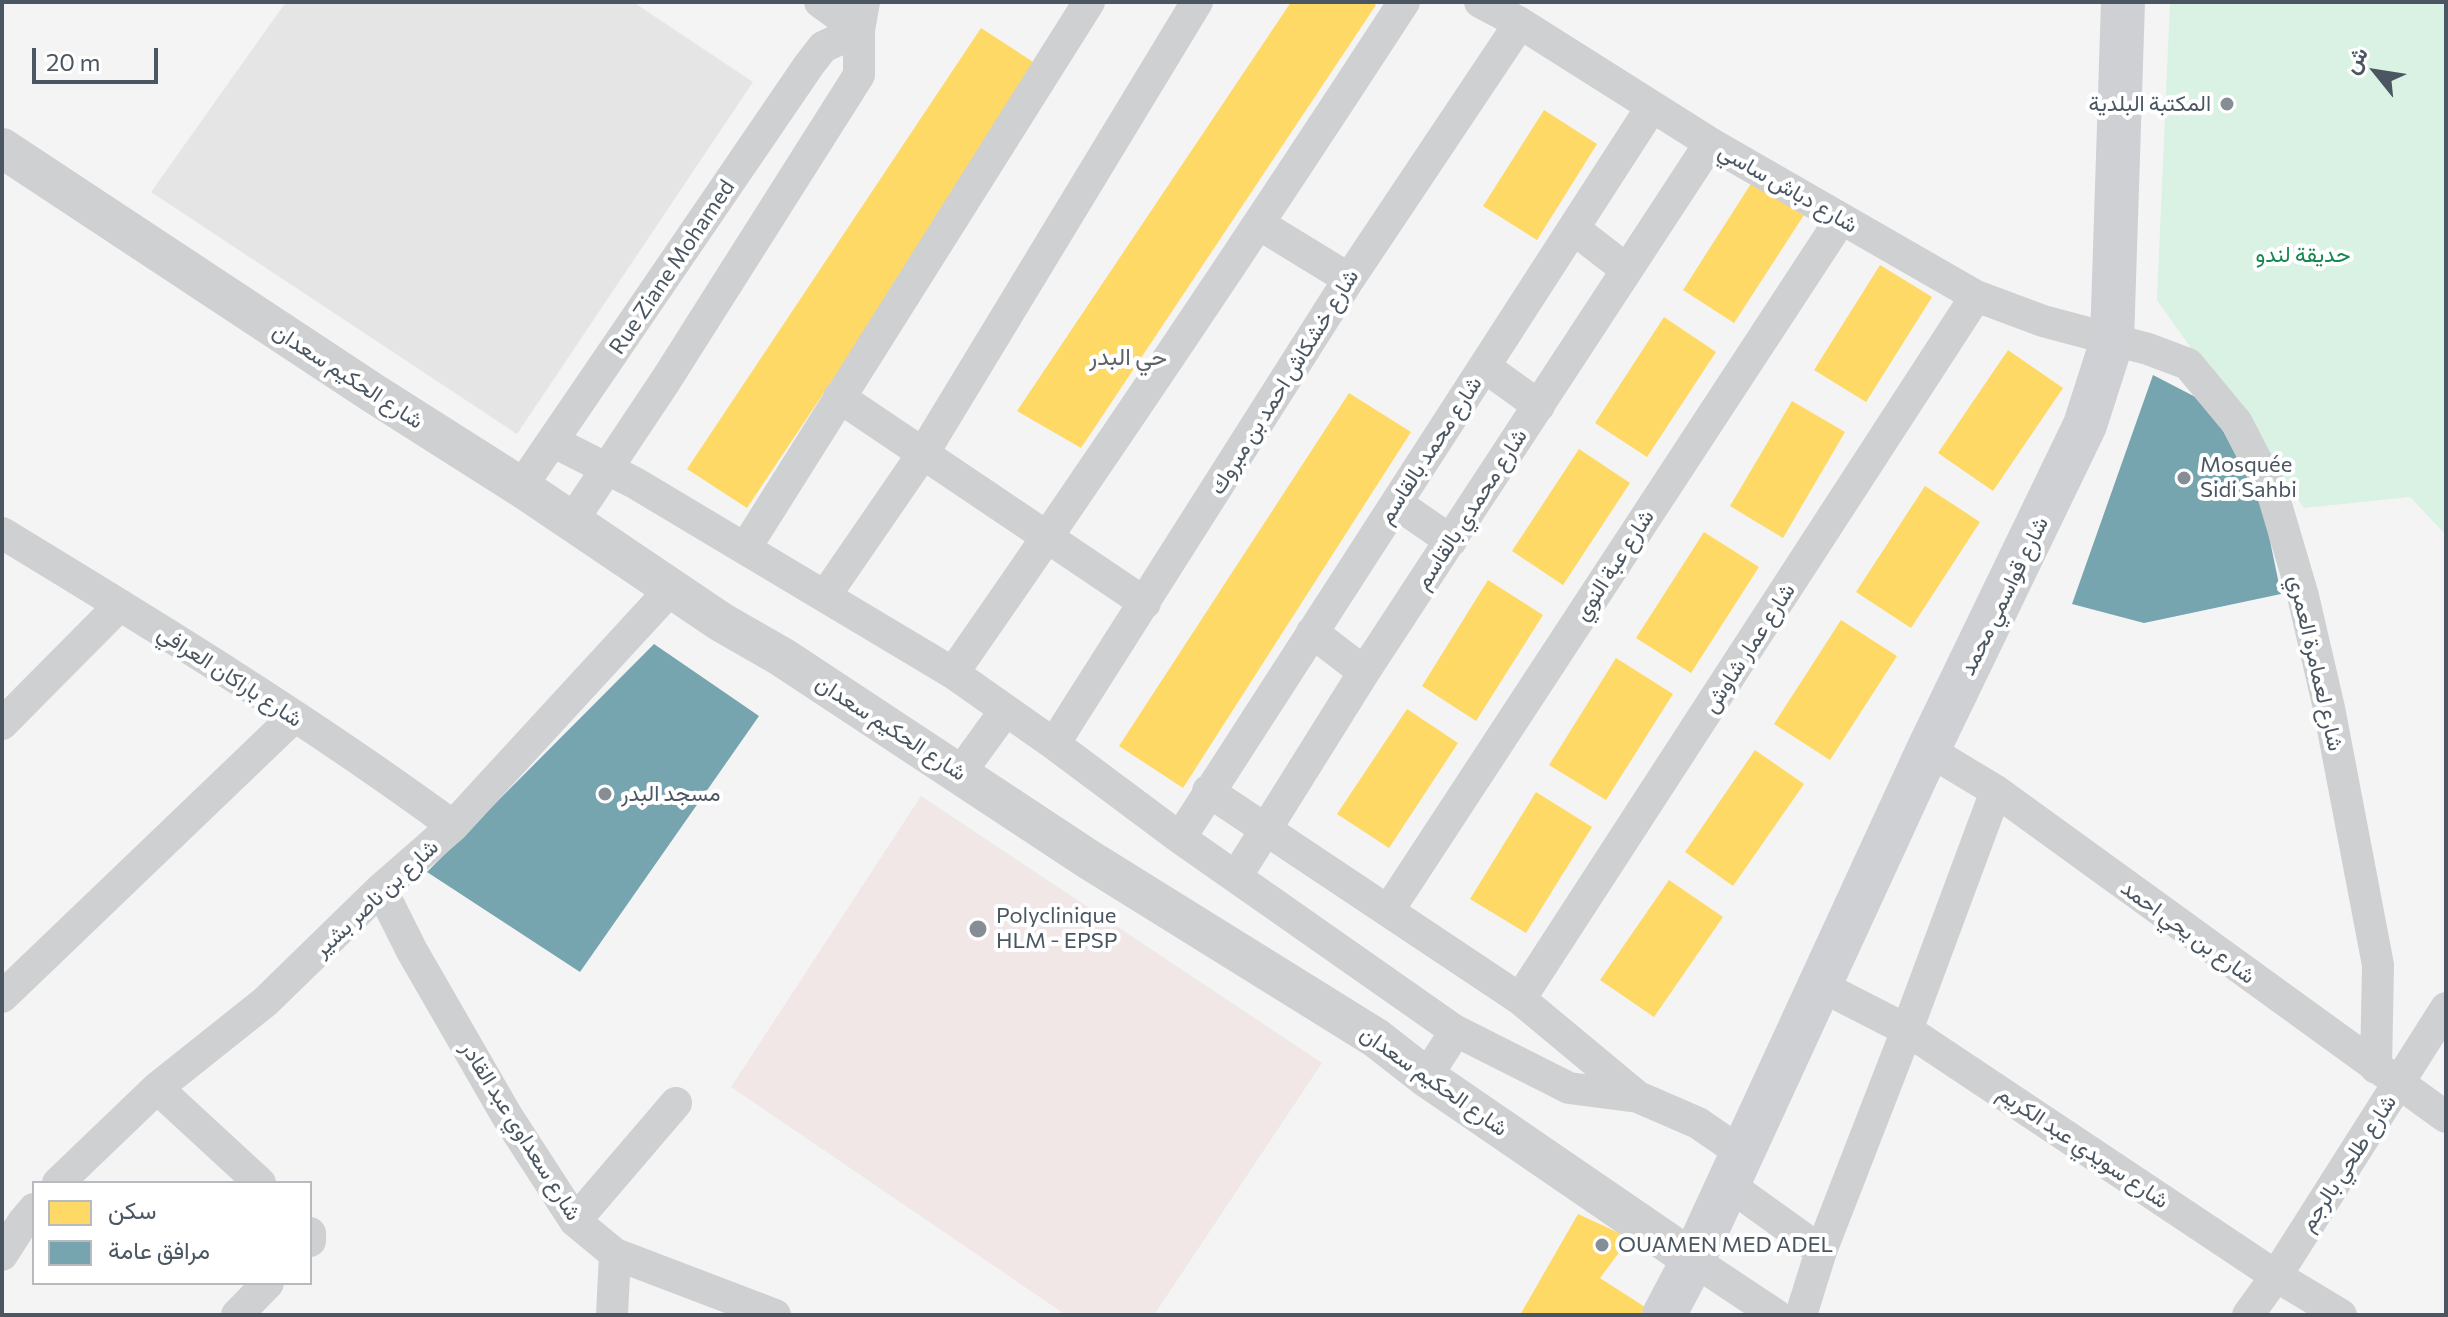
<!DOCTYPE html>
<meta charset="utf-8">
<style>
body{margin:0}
#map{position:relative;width:2448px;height:1317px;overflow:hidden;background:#f4f4f4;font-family:Commissioner,Vazirmatn,sans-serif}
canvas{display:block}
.frame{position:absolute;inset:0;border:4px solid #4a5661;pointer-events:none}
.legend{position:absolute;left:32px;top:1181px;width:280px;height:104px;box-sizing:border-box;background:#fff;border:2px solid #b7bbc0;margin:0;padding:10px 14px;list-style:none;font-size:24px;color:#4a5661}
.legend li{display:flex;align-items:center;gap:16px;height:40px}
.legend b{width:40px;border:2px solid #b7bbc0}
.north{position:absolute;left:2336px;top:32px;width:80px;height:80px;-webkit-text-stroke:6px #fff;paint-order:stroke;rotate:300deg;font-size:22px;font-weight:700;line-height:32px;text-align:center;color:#4a5661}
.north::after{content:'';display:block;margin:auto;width:28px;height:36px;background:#4a5661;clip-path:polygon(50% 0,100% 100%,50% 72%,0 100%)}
.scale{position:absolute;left:32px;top:48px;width:126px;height:36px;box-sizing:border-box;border:4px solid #4a5661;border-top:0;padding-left:10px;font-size:24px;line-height:28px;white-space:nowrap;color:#4a5661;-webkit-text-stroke:6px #fff;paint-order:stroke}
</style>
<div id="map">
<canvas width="2448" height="1317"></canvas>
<div class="frame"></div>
<ul class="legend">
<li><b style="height:22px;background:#ffd966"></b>سكن</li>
<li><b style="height:22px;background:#76a5af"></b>مرافق عامة</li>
</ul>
<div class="north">ش</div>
<div class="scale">20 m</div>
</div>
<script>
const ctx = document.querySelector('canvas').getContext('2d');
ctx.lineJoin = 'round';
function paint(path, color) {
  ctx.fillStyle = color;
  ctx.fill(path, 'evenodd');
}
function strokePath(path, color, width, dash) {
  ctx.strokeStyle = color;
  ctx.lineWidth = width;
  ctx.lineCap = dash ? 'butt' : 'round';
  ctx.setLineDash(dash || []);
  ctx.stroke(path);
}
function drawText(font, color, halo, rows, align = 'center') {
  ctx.font = font + ' Commissioner,Vazirmatn,sans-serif';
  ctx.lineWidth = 8;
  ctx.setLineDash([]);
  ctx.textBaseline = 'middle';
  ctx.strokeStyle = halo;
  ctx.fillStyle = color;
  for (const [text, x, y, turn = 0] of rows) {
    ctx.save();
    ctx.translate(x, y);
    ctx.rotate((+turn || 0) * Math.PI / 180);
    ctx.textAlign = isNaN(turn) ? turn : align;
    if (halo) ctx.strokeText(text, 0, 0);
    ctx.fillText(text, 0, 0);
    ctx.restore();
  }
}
const education = new Path2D(`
 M 286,2 L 633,2 L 753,82 L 517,434 L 151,192 Z`);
const medical = new Path2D(`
 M 921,796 L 1322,1063 L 1154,1315 L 1066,1315 L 731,1087 Z`);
const green = new Path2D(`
 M 2170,2 L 2446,2 L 2446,535 L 2410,497 L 2304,508 L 2157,300 Z`);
const homes = new Path2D(`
 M 1291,2 L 1371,2 L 1376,5 L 1081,448 L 1017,411 Z
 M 981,28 L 1041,67 L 747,508 L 687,469 Z
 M 1544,110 L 1597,144 L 1537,240 L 1483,206 Z
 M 1752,182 L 1804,215 L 1734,323 L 1683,290 Z
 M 1880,265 L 1932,297 L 1866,402 L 1814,370 Z
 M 1664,317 L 1716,352 L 1647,457 L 1595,423 Z
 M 2008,350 L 2063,388 L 1993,491 L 1938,453 Z
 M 1349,393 L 1411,432 L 1183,788 L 1119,746 Z
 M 1792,401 L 1845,432 L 1783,538 L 1730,506 Z
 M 1579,449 L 1630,483 L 1563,585 L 1512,551 Z
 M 1925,486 L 1980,522 L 1911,628 L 1856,592 Z
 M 1704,532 L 1759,567 L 1691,673 L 1636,638 Z
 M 1488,580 L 1543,615 L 1476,721 L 1422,686 Z
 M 1841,620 L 1897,656 L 1830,760 L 1774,724 Z
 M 1616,658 L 1673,694 L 1606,800 L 1549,765 Z
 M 1407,709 L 1458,743 L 1389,848 L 1337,814 Z
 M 1755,750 L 1804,784 L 1733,886 L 1685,852 Z
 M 1536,792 L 1592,827 L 1526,933 L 1470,899 Z
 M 1669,880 L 1723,917 L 1654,1017 L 1600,980 Z
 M 1578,1214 L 1630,1238 L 1600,1278 L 1648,1309 L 1644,1315 L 1520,1315 Z`);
const public = new Path2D(`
 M 2153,375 L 2209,404 L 2263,507 L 2281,594 L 2144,623 L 2072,604 Z
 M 654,644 L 759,716 L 580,972 L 427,872 Z`);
const minor = new Path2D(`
 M 820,2 L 859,30
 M 1480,2 L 1520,23 L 1710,143 L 1976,296 L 2043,321 L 2148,349 L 2188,364 L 2237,423 L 2272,491 L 2303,596 L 2329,708 L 2378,965 L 2376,1068
 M 1259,224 L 1349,279
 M 1574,229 L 1627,270
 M 1485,367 L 1539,406
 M 839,397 L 1145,603
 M 554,442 L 635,483 L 953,673 L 1054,744 L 1180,838 L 1454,1030 L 1569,1088 L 1638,1097
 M 521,487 L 809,65 L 823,47 L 859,30
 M 1396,503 L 1451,541
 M 572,521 L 666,380 L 859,75 L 859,30 L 864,2
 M 2,533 C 155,626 309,720 453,826
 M 746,547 L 1089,2
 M 825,596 L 924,452 L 1197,2
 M 1312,632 L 1364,672
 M 953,673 C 1107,452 1257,228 1404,2
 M 2,724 L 120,605
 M 1054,744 L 1349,279 L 1520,23
 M 1928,750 L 1996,791 L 2446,1117
 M 960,773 L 1005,711
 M 1208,791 L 1520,999 L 1638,1097 L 1698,1123 L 1743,1154
 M 1180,838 L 1651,108
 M 1236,877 L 1364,672 L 1710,143
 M 381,889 L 412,951 L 507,1116 L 575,1221 L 615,1254 L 775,1315
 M 1388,911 L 1841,219
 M 1821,986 L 1907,1030 L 2276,1276 L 2341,1315
 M 2,997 L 294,717
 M 1520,999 L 1976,296
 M 1426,1077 L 1448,1043 L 1454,1030
 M 157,1088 L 260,1183
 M 58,1183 L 157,1088 L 265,1002 L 381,889 L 453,826 L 671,589
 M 1729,1185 L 1821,1251
 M 575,1221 L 676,1103
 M 310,1233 L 310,1241
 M 2,1255 L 23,1222 L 34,1209
 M 1693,1260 L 1776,1315
 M 237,1315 L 268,1283
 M 612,1315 L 615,1254
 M 1801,1315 L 1821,1251 L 1907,1030 L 1996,791
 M 2248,1315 L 2276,1276 L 2446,1008`);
const tertiary = new Path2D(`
 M 2,148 L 373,393 L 521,487 L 721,622 L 782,657 L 1088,859 L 1376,1038 L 1426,1077 L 1693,1260`);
const secondary = new Path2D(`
 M 1664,1315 L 1693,1260 L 1928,750 L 2085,425 L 2112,341 L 2123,2`);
const markers = [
 [2227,104,8,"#868d94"],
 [2184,478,8,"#868d94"],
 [605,794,8,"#868d94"],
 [978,929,10,"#868d94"],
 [1602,1245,8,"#868d94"]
];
const poiNames = [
 ["المكتبة البلدية",2211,104,"right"],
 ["Mosquée",2200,465],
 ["Sidi Sahbi",2200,490],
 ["مسجد البدر",621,794],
 ["Polyclinique",996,916],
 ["HLM - EPSP",996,941],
 ["OUAMEN MED ADEL",1618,1245]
];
const streetNames = [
 ["شارع دباش ساسي",1788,188,30],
 ["Rue Ziane Mohamed",672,267,-56],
 ["شارع الحكيم سعدان",348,376,33],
 ["شارع خشكاش احمد بن مبروك",1284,382,-58],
 ["شارع محمد بالقاسم",1430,450,-57],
 ["شارع محمدي بالقاسم",1471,509,-57],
 ["شارع عبة النوي",1614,565,-57],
 ["شارع قواسمي محمد",2004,596,-64],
 ["شارع عمار شاوش",1749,648,-57],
 ["شارع لعمامرة العمري",2316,663,77],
 ["شارع باراكان العرافي",230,676,33],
 ["شارع الحكيم سعدان",891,728,33],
 ["شارع بن ناصر بشير",376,898,-43],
 ["شارع بن يحي احمد",2188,932,36],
 ["شارع الحكيم سعدان",1434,1081,35],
 ["شارع سعداوي عبد القادر",521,1131,58],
 ["شارع سويدي عبد الكريم",2083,1147,34],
 ["شارع طلحي بالرجم",2348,1163,-57]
];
const parkNames = [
 ["حديقة لندو",2303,255]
];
const neighbourhoodNames = [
 ["حي البدر",1128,357]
];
paint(education, '#e6e5e6');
paint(medical, '#f1e7e6');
paint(green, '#d9f2e3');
paint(homes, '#ffd966');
paint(public, '#76a5af');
strokePath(minor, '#ced0d2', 32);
strokePath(tertiary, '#ced0d2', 40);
strokePath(secondary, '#ced0d4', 44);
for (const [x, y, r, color] of markers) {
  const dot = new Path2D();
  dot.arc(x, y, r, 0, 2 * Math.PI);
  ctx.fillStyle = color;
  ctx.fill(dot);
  strokePath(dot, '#fff', 3);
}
drawText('22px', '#4a5661', '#fff', poiNames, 'left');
drawText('22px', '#4a5661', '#fff', streetNames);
drawText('22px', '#17864f', '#fff', parkNames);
drawText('24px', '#5f6368', '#fff', neighbourhoodNames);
</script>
